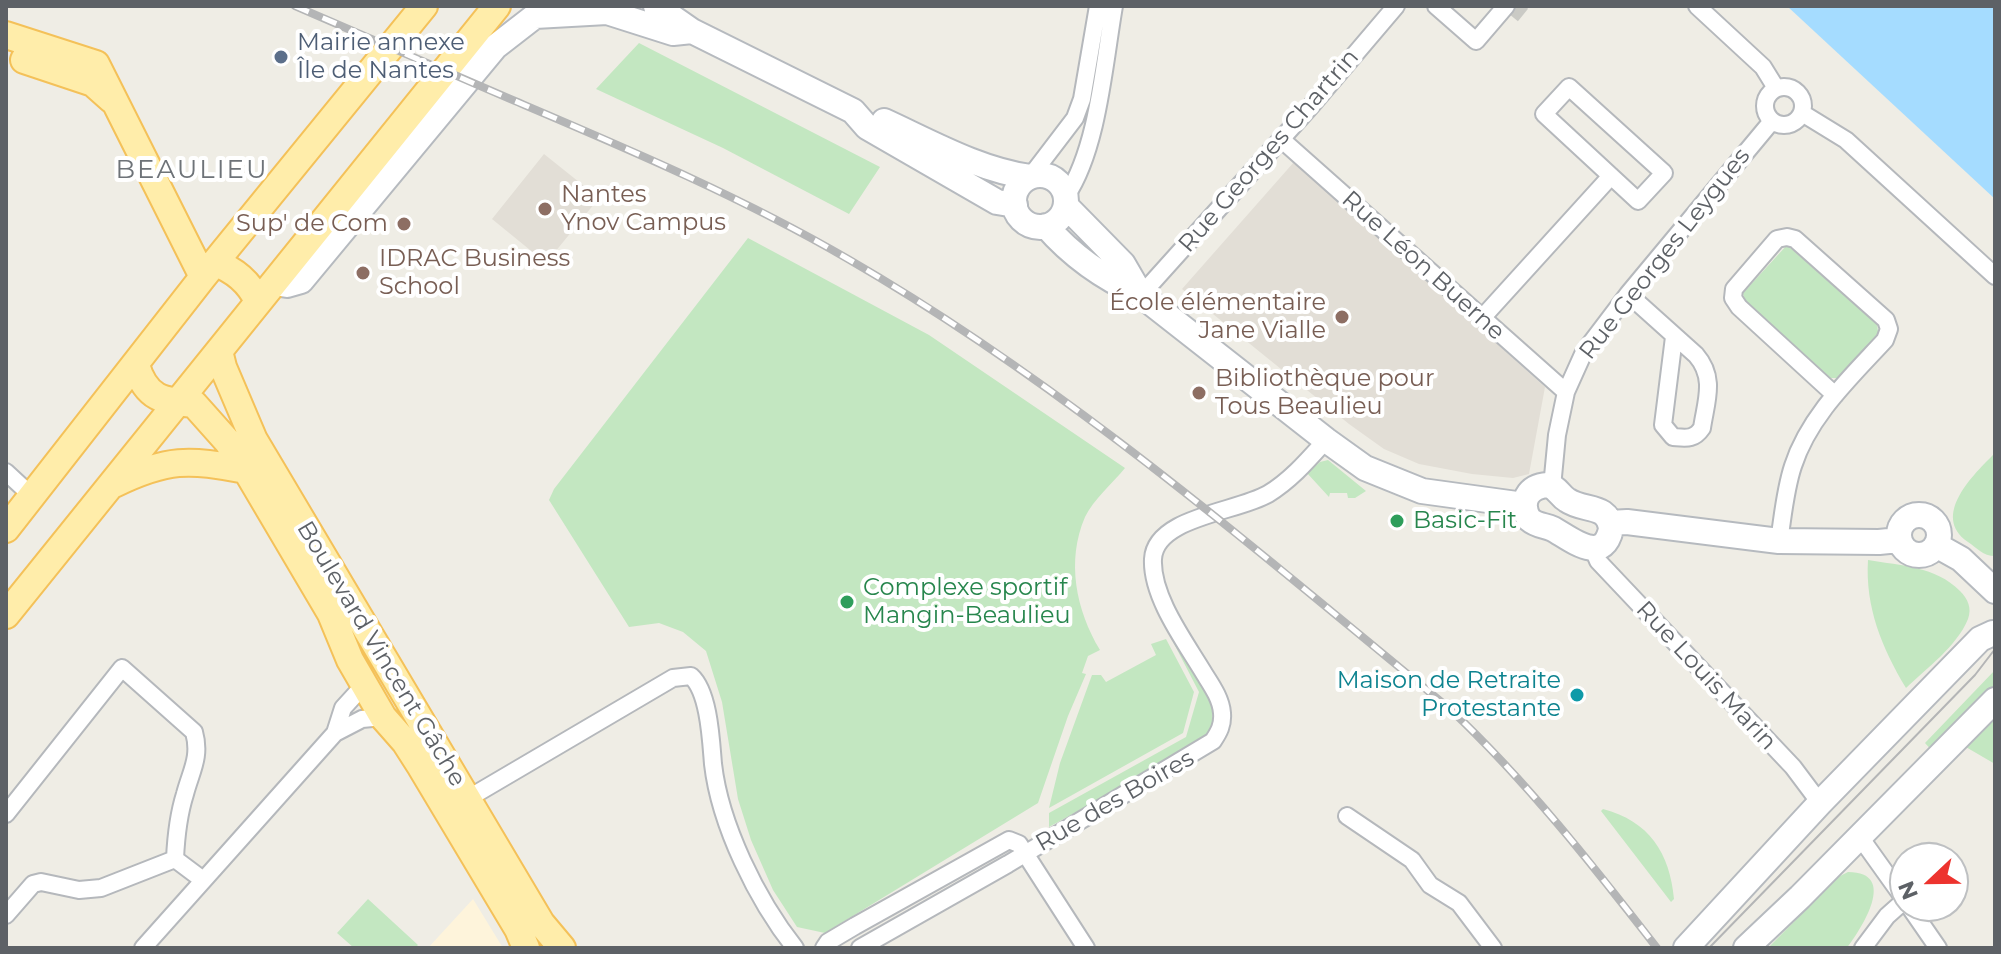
<!DOCTYPE html>
<meta charset="utf-8">
<style>
body{margin:0}
#map{position:relative;width:2001px;height:954px;overflow:hidden;background:#efede5;font-family:Montserrat,sans-serif}
canvas{display:block}
.frame{position:absolute;inset:0;border:8px solid #5d6166;pointer-events:none}
.north{position:absolute;left:1889px;top:842px;width:80px;height:80px;box-sizing:border-box;background:#fff;border:2px solid #bec0c2;border-radius:50%;rotate:248deg;font-size:22px;font-weight:700;line-height:32px;text-align:center;color:#5d6166}
.north::after{content:'';display:block;margin:auto;width:28px;height:36px;background:#ed332e;clip-path:polygon(50% 0,100% 100%,50% 72%,0 100%)}
</style>
<div id="map">
<canvas width="2001" height="954"></canvas>
<div class="frame"></div>
<div class="north">N</div>
</div>
<script>
const ctx = document.querySelector('canvas').getContext('2d');
ctx.lineJoin = 'round';
function paint(path, color) {
  ctx.fillStyle = color;
  ctx.fill(path, 'evenodd');
}
function strokePath(path, color, width, dash) {
  ctx.strokeStyle = color;
  ctx.lineWidth = width;
  ctx.lineCap = dash ? 'butt' : 'round';
  ctx.setLineDash(dash || []);
  ctx.stroke(path);
}
function drawText(font, color, halo, rows, align = 'center') {
  ctx.font = font + ' Montserrat,sans-serif';
  ctx.lineWidth = 8;
  ctx.setLineDash([]);
  ctx.textBaseline = 'middle';
  ctx.strokeStyle = halo;
  ctx.fillStyle = color;
  for (const [text, x, y, turn = 0] of rows) {
    ctx.save();
    ctx.translate(x, y);
    ctx.rotate((+turn || 0) * Math.PI / 180);
    ctx.textAlign = isNaN(turn) ? turn : align;
    if (halo) ctx.strokeText(text, 0, 0);
    ctx.fillText(text, 0, 0);
    ctx.restore();
  }
}
const commercial = new Path2D(`
 M 473,899 L 503,948 L 428,948 Z`);
const education = new Path2D(`
 M 544,154 L 599,198 L 546,263 L 492,219 Z
 M 1294,162 L 1545,387 L 1529,474 L 1513,478 L 1472,474 L 1419,464 L 1384,449 L 1349,424 L 1182,289 Z`);
const green = new Path2D(`
 M 639,43 L 880,167 L 849,214 L 723,148 L 596,89 Z
 M 748,238 L 929,335 L 1125,468 C 1113,483 1093,500 1085,517 C 1066,561 1076,610 1100,650 L 1088,656 L 1082,673 L 1086,674 L 1068,716 L 1038,803 L 825,933 L 797,927 L 773,890 L 751,840 L 738,799 L 722,702 L 706,651 L 683,632 L 659,623 L 629,627 L 549,500 L 554,489 Z
 M 1787,245 L 1877,324 L 1879,338 L 1843,378 L 1826,378 L 1745,305 L 1743,293 Z
 M 1995,453 L 1995,556 C 1983,556 1977,548 1968,542 C 1930,516 1974,474 1995,453 Z
 M 1328,460 L 1366,491 L 1355,498 L 1348,498 L 1347,493 L 1330,493 L 1329,497 L 1307,473 L 1320,462 Z
 M 1868,560 C 1902,566 1935,566 1960,591 C 1968,599 1972,608 1968,619 C 1957,646 1927,668 1906,688 C 1882,648 1865,607 1868,560 Z
 M 1173,635 L 1212,704 L 1212,729 L 1202,742 L 1049,827 L 1049,813 L 1186,737 L 1199,692 L 1170,636 Z
 M 1166,639 L 1194,692 L 1183,733 L 1049,808 L 1060,763 L 1092,675 L 1101,675 L 1106,682 L 1156,655 L 1151,644 Z
 M 1995,670 L 1995,690 L 1934,753 L 1925,743 Z
 M 1995,711 L 1995,764 L 1959,743 Z
 M 1603,809 C 1649,821 1670,853 1674,899 L 1671,902 L 1601,811 Z
 M 1848,872 C 1899,872 1861,929 1847,948 L 1768,948 L 1838,877 Z
 M 368,899 L 418,945 L 415,948 L 354,948 L 337,933 Z`);
const water = new Path2D(`
 M 1787,6 L 1995,6 L 1995,199 Z`);
const streetTunnel = new Path2D(`
 M 1512,6 L 1523,15`);
const street = new Path2D(`
 M 1436,6 L 1476,41 L 1506,6
 M 1697,6 L 1763,67 L 1776,88
 M1765 106a19 19 0 1 1 38 0a19 19 0 1 1-38 0Z
 M 1802,113 L 1846,140 L 1995,276
 M 1281,139 L 1566,392
 M 1030,177 L 1075,118 L 1082,99 L 1098,6
 M 1066,196 C 1098,149 1104,63 1114,6
 M 1628,294 L 1696,355 C 1716,378 1706,401 1702,428 C 1694,440 1686,438 1673,437 L 1663,425 L 1674,337
 M 1141,295 L 1311,106 L 1396,6
 M 1482,318 L 1611,176 L 1638,201 L 1664,173 L 1569,87 L 1544,114 L 1611,176
 M 6,472 L 33,497
 M 1552,487 L 1557,435 L 1566,392 L 1584,352 L 1628,294 L 1772,121
 M 1779,541 C 1783,516 1785,490 1793,466 C 1809,416 1850,378 1885,340 L 1889,329 L 1886,320 L 1795,239 L 1787,237 L 1777,239 L 1734,289 L 1733,298 L 1739,307 L 1835,395
 M 1593,549 L 1598,561 L 1793,767 L 1820,803
 M 335,733 L 343,708 L 364,685
 M 462,802 L 673,678 L 691,676 C 709,692 711,740 713,764 C 720,825 757,900 795,948
 M 6,814 L 122,668 L 194,732 C 201,757 191,771 185,794 C 178,816 176,837 175,859
 M 1347,816 L 1412,860 L 1430,885 L 1459,903 L 1493,948
 M 1860,837 L 1905,900
 M 175,859 L 203,880
 M 1909,906 L 1938,948
 M 6,915 L 33,884 L 41,882 L 79,890 L 101,888 L 175,859
 M 143,948 L 335,733 L 362,719 L 383,717
 M 824,948 L 828,942 L 855,926 L 1009,840 L 1019,844 L 1086,948
 M 860,948 L 1008,864 L 1213,741 C 1219,732 1223,725 1222,713 C 1221,699 1212,686 1205,675 C 1186,643 1151,597 1153,559 C 1155,517 1237,512 1268,494 C 1291,480 1308,460 1326,440
 M 1863,948 L 1887,916 L 1905,900`);
const secondary = new Path2D(`
 M 656,6 L 692,31 L 853,111 L 867,127 L 997,202 L 1015,205
 M 884,121 C 930,142 979,170 1030,177
 M1014 201a26 26 0 1 1 52 0a26 26 0 1 1-52 0Z
 M 1066,206 L 1123,264 L 1141,295
 M 1046,226 C 1072,256 1105,279 1141,295 L 1326,440 L 1365,468 L 1422,491 L 1524,505
 M 274,283 L 287,285 L 301,281 L 495,47 L 535,16 L 607,12 L 673,33 L 692,31
 M 1548,485 C 1558,488 1559,495 1567,500 C 1584,512 1608,503 1611,529 C 1603,566 1571,539 1553,529 C 1544,525 1537,526 1529,519 C 1519,502 1528,486 1548,485 Z
 M1899 535a20 20 0 1 1 40 0a20 20 0 1 1-40 0Z
 M 1610,523 L 1627,522 L 1779,541 L 1879,542 L 1899,540
 M 1936,545 L 1961,559 L 1995,591
 M 1686,948 L 1820,803 L 1980,639 L 1993,633
 M 1746,948 L 1800,897 L 1995,700`);
const primary = new Path2D(`
 M 6,35 L 96,64 L 203,277
 M 24,60 L 93,83 L 111,99
 M 215,263 C 235,270 249,282 258,301
 M 219,351 L 223,367 L 254,440 L 541,923 L 562,948
 M 136,365 C 146,399 163,401 194,404 L 227,441 L 246,470 L 331,614 L 350,660 L 383,717 L 405,742 L 421,767 L 518,929 L 526,948
 M 114,484 C 168,458 188,459 246,470
 M 6,529 L 203,277 L 424,6
 M 6,615 L 497,6`);
const tram = new Path2D(`
 M 1709,948 L 1975,675 L 1995,649`);
const rail = new Path2D(`
 M 295,6 C 366,36 437,68 508,98 C 623,147 740,196 848,259 C 1066,385 1256,550 1450,709 C 1528,783 1591,863 1657,948`);
const markers = [
 [281,57,8,"#5c6f8a"],
 [545,209,8,"#8d6e63"],
 [404,224,8,"#8d6e63"],
 [363,273,8,"#8d6e63"],
 [1342,317,8,"#8d6e63"],
 [1199,393,8,"#8d6e63"],
 [1397,521,8,"#2e9e5b"],
 [847,602,8,"#2e9e5b"],
 [1577,695,8,"#0f9aa8"]
];
const serviceNames = [
 ["Mairie annexe",297,43],
 ["Île de Nantes",297,71]
];
const streetNames = [
 ["Rue Georges Chartrin",1269,151,-49],
 ["Rue Georges Leygues",1665,254,-52],
 ["Rue Léon Buerne",1423,266,42],
 ["Boulevard Vincent Gâche",381,654,59],
 ["Rue Louis Marin",1706,676,47],
 ["Rue des Boires",1115,801,-30]
];
const educationNames = [
 ["Nantes",561,195],
 ["Ynov Campus",561,223],
 ["Sup' de Com",388,224,"right"],
 ["IDRAC Business",379,259],
 ["School",379,287],
 ["École élémentaire",1326,303,"right"],
 ["Jane Vialle",1326,331,"right"],
 ["Bibliothèque pour",1215,379],
 ["Tous Beaulieu",1215,407]
];
const leisureNames = [
 ["Basic-Fit",1413,521],
 ["Complexe sportif",863,588],
 ["Mangin-Beaulieu",863,616]
];
const cultureNames = [
 ["Maison de Retraite",1561,681],
 ["Protestante",1561,709]
];
const neighbourhoodNames = [
 ["BEAULIEU",192,170]
];
paint(commercial, '#fef4db');
paint(education, '#e2ded6');
paint(green, '#c3e7c1');
paint(water, '#a5dcff');
strokePath(streetTunnel, '#cacac5', 16, [16, 8]);
strokePath(street, '#b5b8bc', 20);
strokePath(secondary, '#b6babf', 28);
strokePath(primary, '#f4c159', 30);
strokePath(street, '#fff', 16);
strokePath(secondary, '#fff', 24);
strokePath(primary, '#ffedaa', 26);
strokePath(tram, '#b4b5b6', 2);
strokePath(rail, '#b4b5b6', 8);
strokePath(rail, '#fff', 5, [15]);
for (const [x, y, r, color] of markers) {
  const dot = new Path2D();
  dot.arc(x, y, r, 0, 2 * Math.PI);
  ctx.fillStyle = color;
  ctx.fill(dot);
  strokePath(dot, '#fff', 3);
}
drawText('24px', '#4e5e75', '#fff', serviceNames, 'left');
drawText('24px', '#5d6166', '#fff', streetNames);
drawText('24px', '#785e54', '#fff', educationNames, 'left');
drawText('24px', '#27864d', '#fff', leisureNames, 'left');
drawText('24px', '#0d838f', '#fff', cultureNames, 'right');
ctx.letterSpacing = '2px';
drawText('26px', '#6e7378', '#fff', neighbourhoodNames);
ctx.letterSpacing = '0px';
</script>
